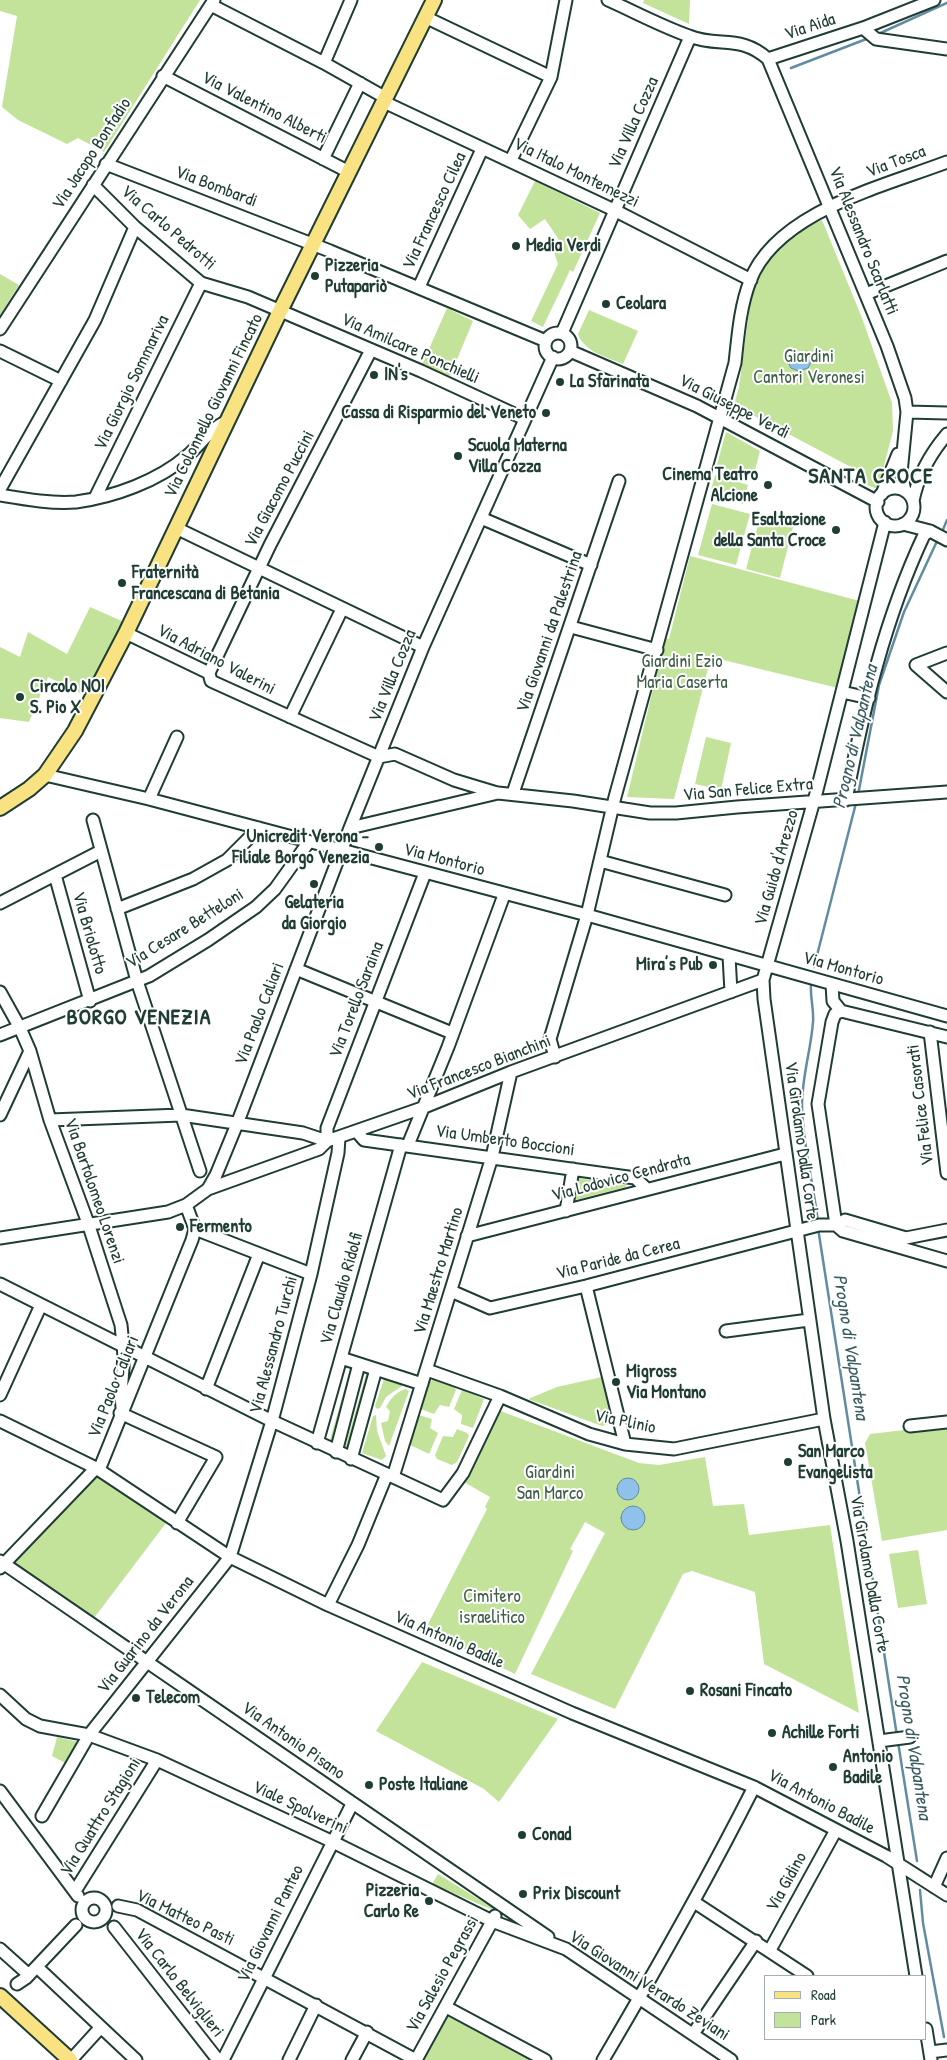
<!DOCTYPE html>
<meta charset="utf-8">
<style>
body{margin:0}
#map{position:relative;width:947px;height:2060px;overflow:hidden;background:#fff;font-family:"Patrick Hand",sans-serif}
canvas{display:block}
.legend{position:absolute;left:764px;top:1975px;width:162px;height:65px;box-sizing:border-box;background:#fff;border:1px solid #a5b1ae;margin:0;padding:6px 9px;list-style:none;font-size:15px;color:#1f3d34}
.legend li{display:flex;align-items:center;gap:10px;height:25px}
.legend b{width:25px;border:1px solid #a5b1ae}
</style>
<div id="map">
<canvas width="947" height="2060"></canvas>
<ul class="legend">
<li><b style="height:6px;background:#f8e281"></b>Road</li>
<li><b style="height:14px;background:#c3e29a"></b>Park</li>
</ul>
</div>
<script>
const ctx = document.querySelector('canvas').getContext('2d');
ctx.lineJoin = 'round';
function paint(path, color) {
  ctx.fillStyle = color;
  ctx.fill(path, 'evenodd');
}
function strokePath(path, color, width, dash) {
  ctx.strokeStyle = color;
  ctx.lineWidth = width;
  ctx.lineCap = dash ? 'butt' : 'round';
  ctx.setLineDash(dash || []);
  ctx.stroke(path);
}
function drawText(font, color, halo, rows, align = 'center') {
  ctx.font = font + ' "Patrick Hand",sans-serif';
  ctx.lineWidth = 4;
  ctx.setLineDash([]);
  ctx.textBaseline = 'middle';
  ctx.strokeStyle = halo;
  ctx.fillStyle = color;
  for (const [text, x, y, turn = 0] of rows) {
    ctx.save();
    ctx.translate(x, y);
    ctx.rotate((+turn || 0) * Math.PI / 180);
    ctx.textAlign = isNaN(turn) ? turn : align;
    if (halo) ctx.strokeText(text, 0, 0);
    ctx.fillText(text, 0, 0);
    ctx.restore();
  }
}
const green = new Path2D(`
 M 0,0 L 200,0 L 104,152 L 78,138 L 67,144 L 18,120 L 2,107 L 17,16 L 0,11 Z
 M 644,0 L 690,0 L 689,24 L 643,3 Z
 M 535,181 L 600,213 L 573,272 L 570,270 L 543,327 L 531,321 L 558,264 L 554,252 L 559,240 L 545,219 L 530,229 L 518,215 Z
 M 822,220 L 862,318 L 892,403 L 893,431 L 878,489 L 861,483 L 864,474 L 747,412 L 743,419 L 732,412 L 739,387 L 752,289 L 775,251 L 790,236 Z
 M 0,274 L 19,285 L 0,315 Z
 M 447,308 L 473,321 L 450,376 L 422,365 Z
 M 589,310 L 638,331 L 623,364 C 607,357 584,352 578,334 Z
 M 726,432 L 760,451 L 753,478 L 716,468 Z
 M 715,475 L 748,485 L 743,504 L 710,494 Z
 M 712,504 L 750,514 L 736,565 L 698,555 Z
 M 760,517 L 793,527 L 780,578 L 746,569 Z
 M 690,556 L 860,601 L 838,688 L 711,657 L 674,799 L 627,797 L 665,639 L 669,639 Z
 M 90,607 L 124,622 L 86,696 L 48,677 L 29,722 L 0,718 L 0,647 L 20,657 L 28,632 L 67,654 Z
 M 706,737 L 731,743 L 721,790 L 695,784 Z
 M 578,1178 L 626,1185 L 626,1187 L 575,1200 Z
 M 351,1366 L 354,1367 L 332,1444 L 329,1443 Z
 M 367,1371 L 370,1372 L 348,1449 L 345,1448 Z
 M 385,1376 L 406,1383 L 386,1397 L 380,1408 L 377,1409 L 375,1406 Z
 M 602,1377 L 611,1410 L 609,1424 L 602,1426 L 528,1399 L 557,1387 Z
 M 434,1379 L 454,1386 L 456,1390 L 449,1407 L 440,1405 L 434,1414 L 421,1409 L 420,1406 L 428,1383 Z
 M 406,1389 L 409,1391 L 389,1446 L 385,1441 L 381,1423 L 388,1421 L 390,1411 L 386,1407 C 391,1398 396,1392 406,1389 Z
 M 462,1390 L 484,1399 L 473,1428 L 461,1424 L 462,1415 L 454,1409 Z
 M 498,1410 L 639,1463 L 659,1465 L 705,1457 L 713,1506 L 744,1504 L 749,1535 L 830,1525 L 859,1713 L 764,1664 L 755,1592 L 692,1571 L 683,1574 L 615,1709 L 531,1674 L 605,1533 L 585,1522 L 570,1549 L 573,1551 L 515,1674 L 425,1630 L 487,1509 L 485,1507 L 490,1497 L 462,1481 Z
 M 376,1415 L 377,1431 L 386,1456 L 382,1460 L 362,1453 L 373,1416 Z
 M 419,1415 L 432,1419 L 430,1428 L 438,1433 L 429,1454 L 408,1444 Z
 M 947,1425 L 947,1530 L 882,1541 L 865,1443 L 870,1434 Z
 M 457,1429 L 467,1433 L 469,1436 L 457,1462 L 452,1465 L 437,1459 L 435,1455 L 443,1436 L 453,1437 Z
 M 96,1474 L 166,1523 L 94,1618 L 9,1565 Z
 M 918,1550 L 927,1604 L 898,1608 L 889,1554 Z
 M 422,1662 L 558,1719 L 499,1802 L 484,1789 L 376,1731 Z
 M 57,1737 L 78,1742 L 65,1763 L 52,1756 Z
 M 438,1874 L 493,1908 L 493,1910 L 432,1884 Z
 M 447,2016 L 529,2060 L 423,2060 Z`);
const water = new Path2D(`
 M 806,351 L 809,352 L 812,360 L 808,368 L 798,371 L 791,368 L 789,364 L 800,359 Z
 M617 1489a11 11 0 1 1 22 0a11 11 0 1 1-22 0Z
 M621 1518a12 12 0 1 1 24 0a12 12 0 1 1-24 0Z`);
const stream = new Path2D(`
 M 876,35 L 947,3
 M 791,68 L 869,38
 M 942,532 L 947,520
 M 858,795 L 879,685 L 904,612 L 938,539
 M 814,967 L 856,803
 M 811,984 C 810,997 814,1009 813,1022 C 811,1050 802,1076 802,1105 C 802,1143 814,1185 818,1223
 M 818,1228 L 897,1736
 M 898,1742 L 917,1861
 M 920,1890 L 923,1923 L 944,2037`);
const minor = new Path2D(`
 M 608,0 C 635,12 661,26 689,36 C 719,48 740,34 768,59 L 887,346 L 905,398 L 907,412 L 901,473 L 905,491
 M 211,5 L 324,63 L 386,98
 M 425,17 L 551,77
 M 863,28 L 876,39 L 947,49
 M 768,59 L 863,28 L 934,0
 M 324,63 L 351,0
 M 163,76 L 349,172
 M 384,102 L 614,210 L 751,280
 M 323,159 L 360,83
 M 511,160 L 551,77 L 566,0
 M 106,164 L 330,251 L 546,341
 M 93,185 L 135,227 L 201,283 L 248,297 L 421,371 L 525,419
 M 419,287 L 482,149
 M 866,294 L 947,261
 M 0,329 L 214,0
 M 562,333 L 690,37
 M545 346a13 13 0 1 1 26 0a13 13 0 1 1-26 0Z
 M 0,351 L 61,381
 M 570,351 L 697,406 L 878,502
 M 907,412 L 947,413
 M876 507a19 19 0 1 1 38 0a19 19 0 1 1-38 0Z
 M 0,489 L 95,320 L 135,227
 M 882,494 L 898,454
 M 0,495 C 24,499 52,504 76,502 C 114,497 158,481 187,456 C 201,444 210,429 227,421
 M 95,498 L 201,283
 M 913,501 C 918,475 930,454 947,434
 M 481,518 L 591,565
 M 885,522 L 817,790 L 763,980 L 764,999 L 824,1419 L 847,1541 L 916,1976
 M 903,524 L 930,531 L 947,540
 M 176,528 L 423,647
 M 571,627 L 657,650
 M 126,633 L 209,673 L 211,681 L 379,757 L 395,754 L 454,780 L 497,793
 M 947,653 L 916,665 L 947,692
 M 209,673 L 270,545 L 371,350
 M 842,692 L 869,698
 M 290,717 L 342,609
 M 45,775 L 149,799 L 587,915 L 947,1016
 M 513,793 L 619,481
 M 149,799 L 177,737
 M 846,800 C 863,710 885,618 924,535 L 930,531
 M 93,820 L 137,981 L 200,1171
 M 350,828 L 498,793 L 573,801 L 650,813 L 676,813 L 737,807 L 947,792
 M 600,861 L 725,895
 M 55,875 L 90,1001
 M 0,903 L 101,851
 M 117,909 L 193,879 L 227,860 L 259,828
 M 729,956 L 731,992
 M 296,969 L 452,1033
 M 832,984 L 833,1001 L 841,1011
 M 0,992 L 20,1028 L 30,1051 L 50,1120 L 88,1223 L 121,1325 L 124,1356 L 121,1393 L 122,1408
 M 841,1011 L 947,1037
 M 930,1032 L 947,1173
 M 0,1035 L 149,976 L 208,940 L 256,907 L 275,889 L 308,843
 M 555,1057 L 550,1039 L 587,915 L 615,797 L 735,363 C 738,336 740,307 750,281 C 776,212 884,186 947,162
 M 0,1115 L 30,1051
 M 50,1120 L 181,1115 L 303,1133 L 327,1141
 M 357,1132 L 364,1140 L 635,1178 L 647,1189
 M 327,1141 L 327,1128 L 425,873
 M 408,1145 L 448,1047 L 504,895
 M 208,1189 L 216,1175 L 237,1124 L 350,828 L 423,647 L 553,357
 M 566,1211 L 573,1169
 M 836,1225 L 818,1104 L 832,1022 L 835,1014 L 841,1011
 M 836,1225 L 843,1231 L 947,1261
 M 195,1229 L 311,1274
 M 467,1236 L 785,1154
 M 0,1238 L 168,1212 L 186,1205 L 208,1189 L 319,1149 L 327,1141 L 422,1108 L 511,1072 L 763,980
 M 0,1284 L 272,1421 L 443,1500 L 463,1473 L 500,1396
 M 586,1286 L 625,1444
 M 451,1291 L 490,1308 L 586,1286 L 819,1225 L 836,1225 L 845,1220 L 906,1238 L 947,1230
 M 726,1331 L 809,1320
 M 341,1358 L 422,1384
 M 427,1370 L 500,1396 L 589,1434 L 625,1444 L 674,1449 L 824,1419
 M 206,1389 L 259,1254
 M 0,1395 L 41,1305
 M 120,1413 L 216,1457 L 177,1523
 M 0,1421 L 96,1468 L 230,1557 L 328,1605 L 572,1713 L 754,1787 L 886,1856 L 947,1895
 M 910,1426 L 947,1422
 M 317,1443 L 401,1145
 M 336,1452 L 359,1364
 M 351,1459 L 376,1369
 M 99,1470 L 192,1240 L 195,1229 L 186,1205
 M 393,1477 L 492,1157 L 511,1072
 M 0,1561 L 548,1937
 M 0,1568 L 96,1468
 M 328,1605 L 358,1545 L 387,1474
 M 0,1695 L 26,1719 L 40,1726 L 89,1735 L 157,1760 L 331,1841 L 492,1921 L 566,1949 L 731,2060
 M 879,1741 L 910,1737
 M 0,1791 L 78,1896
 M 42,1816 L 89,1735 L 230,1557 L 272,1421 L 311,1274 L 338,1153 L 339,1138
 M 934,1887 L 947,1858
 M 75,1891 L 157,1760
 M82 1910a12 12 0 1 1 24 0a12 12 0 1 1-24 0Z
 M 694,1902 L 807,1976
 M 118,1906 L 137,1910 L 416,2060
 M 114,1927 L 218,2060
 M 0,1949 L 29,1975
 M 770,1950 L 836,1830
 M 37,1967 L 136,2060
 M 17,1984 L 26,1978 L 76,1925
 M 446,2007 L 545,2060
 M 926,2029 L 931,2060
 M 693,2034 L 756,1941
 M 930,2052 L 947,2050
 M 71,2060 L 101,2027
 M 223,2060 L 352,1804
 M 289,2060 L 316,2005
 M 352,2060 L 367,2032
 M 416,2060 L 495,1916
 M 603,2060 C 656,1970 707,1880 754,1787`);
const major = new Path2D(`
 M 0,808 L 29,789 L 45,775 L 75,731 L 126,633 L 280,311 L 434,0
 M 0,1996 L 70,2060`);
const markers = [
 [516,246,5,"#1f3d34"],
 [315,276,5,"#1f3d34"],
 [606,304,5,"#1f3d34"],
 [374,375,5,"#1f3d34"],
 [560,382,5,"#1f3d34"],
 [546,413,5,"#1f3d34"],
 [458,456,5,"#1f3d34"],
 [768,485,5,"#1f3d34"],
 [836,530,5,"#1f3d34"],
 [122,583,5,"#1f3d34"],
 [20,697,5,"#1f3d34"],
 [379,847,5,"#1f3d34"],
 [314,884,5,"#1f3d34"],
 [713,965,5,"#1f3d34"],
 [180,1227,5,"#1f3d34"],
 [616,1382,5,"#1f3d34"],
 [788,1462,5,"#1f3d34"],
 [690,1691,5,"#1f3d34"],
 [136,1698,5,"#1f3d34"],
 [772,1733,5,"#1f3d34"],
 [833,1767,5,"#1f3d34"],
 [369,1785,5,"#1f3d34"],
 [522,1835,5,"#1f3d34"],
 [523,1894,5,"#1f3d34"],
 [429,1901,5,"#1f3d34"]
];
const streetNames = [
 ["Via Aida",810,27,-18],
 ["Via Valentino Alberti",264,108,27],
 ["Via Villa Cozza",634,123,-66],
 ["Via Jacopo Bonfadio",92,154,-57],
 ["Via Tosca",896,162,-21],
 ["Via Italo Montemezzi",576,173,26],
 ["Via Bombardi",216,187,21],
 ["Via Francesco Cilea",435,211,-65],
 ["Via Carlo Pedrotti",168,228,41],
 ["Via Alessandro Scarlatti",863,241,68],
 ["Via Amilcare Ponchielli",410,349,24],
 ["Via Giorgio Sommariva",132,383,-64],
 ["Via Colonnello Giovanni Fincato",214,406,-64],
 ["Via Giuseppe Verdi",734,407,27],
 ["Via Giacomo Puccini",280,489,-62],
 ["Via Giovanni da Palestrina",550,632,-71],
 ["Via Adriano Valerini",216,660,28],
 ["Via Villa Cozza",393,676,-68],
 ["Via San Felice Extra",748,790,-5],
 ["Via Montorio",444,860,15],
 ["Via Guido d'Arezzo",777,868,-74],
 ["Via Cesare Betteloni",185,929,-32],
 ["Via Briolotto",89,933,74],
 ["Via Montorio",843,969,16],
 ["Via Torello Saraina",357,1000,-69],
 ["Via Paolo Caliari",260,1014,-69],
 ["Via Francesco Bianchini",479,1068,-21],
 ["Via Felice Casorati",921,1105,-97],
 ["Via Umberto Boccioni",505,1141,8],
 ["Via Girolamo Dalla Corte",801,1141,82],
 ["Via Lodovico Cendrata",621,1178,-15],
 ["Via Bartolomeo Lorenzi",94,1191,71],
 ["Via Paride da Cerea",618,1259,-14],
 ["Via Maestro Martino",439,1271,-73],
 ["Via Claudio Ridolfi",342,1289,-74],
 ["Via Alessandro Turchi",274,1345,-75],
 ["Via Paolo Caliari",114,1387,-68],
 ["Via Plinio",625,1422,12],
 ["Via Girolamo Dalla Corte",869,1574,80],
 ["Via Guarino da Verona",146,1635,-52],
 ["Via Antonio Badile",449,1640,24],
 ["Via Antonio Pisano",293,1741,35],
 ["Via Antonio Badile",821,1802,28],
 ["Viale Spolverini",300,1808,25],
 ["Via Quattro Stagioni",101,1817,-58],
 ["Via Gidino",787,1882,-61],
 ["Via Matteo Pasti",185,1918,26],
 ["Via Giovanni Panteo",271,1924,-64],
 ["Via Salesio Pegrassi",443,1974,-61],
 ["Via Carlo Belviglieri",179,1983,52],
 ["Via Giovanni Verardo Zeviani",649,1986,33]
];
const poiNames = [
 ["Media Verdi",526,246],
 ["Pizzeria",325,266],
 ["Putapariò",325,287],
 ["Ceolara",616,304],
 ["IN's",384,375],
 ["La Sfarinata",570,382],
 ["Cassa di Risparmio del Veneto",536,413,"right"],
 ["Scuola Materna",468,446],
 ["Villa Cozza",468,467],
 ["Cinema Teatro",758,475,"right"],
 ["Alcione",758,496,"right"],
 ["Esaltazione",826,520,"right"],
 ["della Santa Croce",826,541,"right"],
 ["Fraternità",132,573],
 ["Francescana di Betania",132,594],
 ["Circolo NOI",30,687],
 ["S. Pio X",30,708],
 ["Unicredit Verona -",369,837,"right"],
 ["Filiale Borgo Venezia",369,858,"right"],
 ["Gelateria",314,903,"center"],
 ["da Giorgio",314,924,"center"],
 ["Mira’s Pub",703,965,"right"],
 ["Fermento",190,1227],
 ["Migross",626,1372],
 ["Via Montano",626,1393],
 ["San Marco",798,1452],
 ["Evangelista",798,1473],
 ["Rosani Fincato",700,1691],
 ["Telecom",146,1698],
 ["Achille Forti",782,1733],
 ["Antonio",843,1757],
 ["Badile",843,1778],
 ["Poste Italiane",379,1785],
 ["Conad",532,1835],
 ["Pizzeria",419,1891,"right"],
 ["Carlo Re",419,1912,"right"],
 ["Prix Discount",533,1894]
];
const parkNames = [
 ["Giardini",809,357],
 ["Cantori Veronesi",809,378],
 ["Giardini Ezio",682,662],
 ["Maria Caserta",682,683],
 ["Giardini",550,1473],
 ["San Marco",550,1494],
 ["Cimitero",492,1597],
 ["israelitico",492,1618]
];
const waterNames = [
 ["Progno di Valpantena",856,737,-77],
 ["Progno di Valpantena",850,1347,81],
 ["Progno di Valpantena",913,1747,81]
];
const districtNames = [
 ["SANTA CROCE",871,477],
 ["BORGO VENEZIA",139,1018]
];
paint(green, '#c3e29a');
paint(water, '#8fc1eb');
strokePath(water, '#628ca2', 1);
strokePath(stream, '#628ca2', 2.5);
strokePath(minor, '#1f3d34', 15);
strokePath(major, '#1f3d34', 18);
strokePath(minor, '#fff', 11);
strokePath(major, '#f8e281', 14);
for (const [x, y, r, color] of markers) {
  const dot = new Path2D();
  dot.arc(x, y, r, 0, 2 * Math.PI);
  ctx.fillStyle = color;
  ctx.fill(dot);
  strokePath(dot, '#fff', 2);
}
drawText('18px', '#1f3d34', '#fff', streetNames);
drawText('bold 18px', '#1f3d34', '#fff', poiNames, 'left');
drawText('18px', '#405e48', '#fff', parkNames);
drawText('italic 19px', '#3b5e62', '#fff', waterNames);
ctx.letterSpacing = '1px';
drawText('bold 22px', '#1f3d34', '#fff', districtNames);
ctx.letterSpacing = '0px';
</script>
